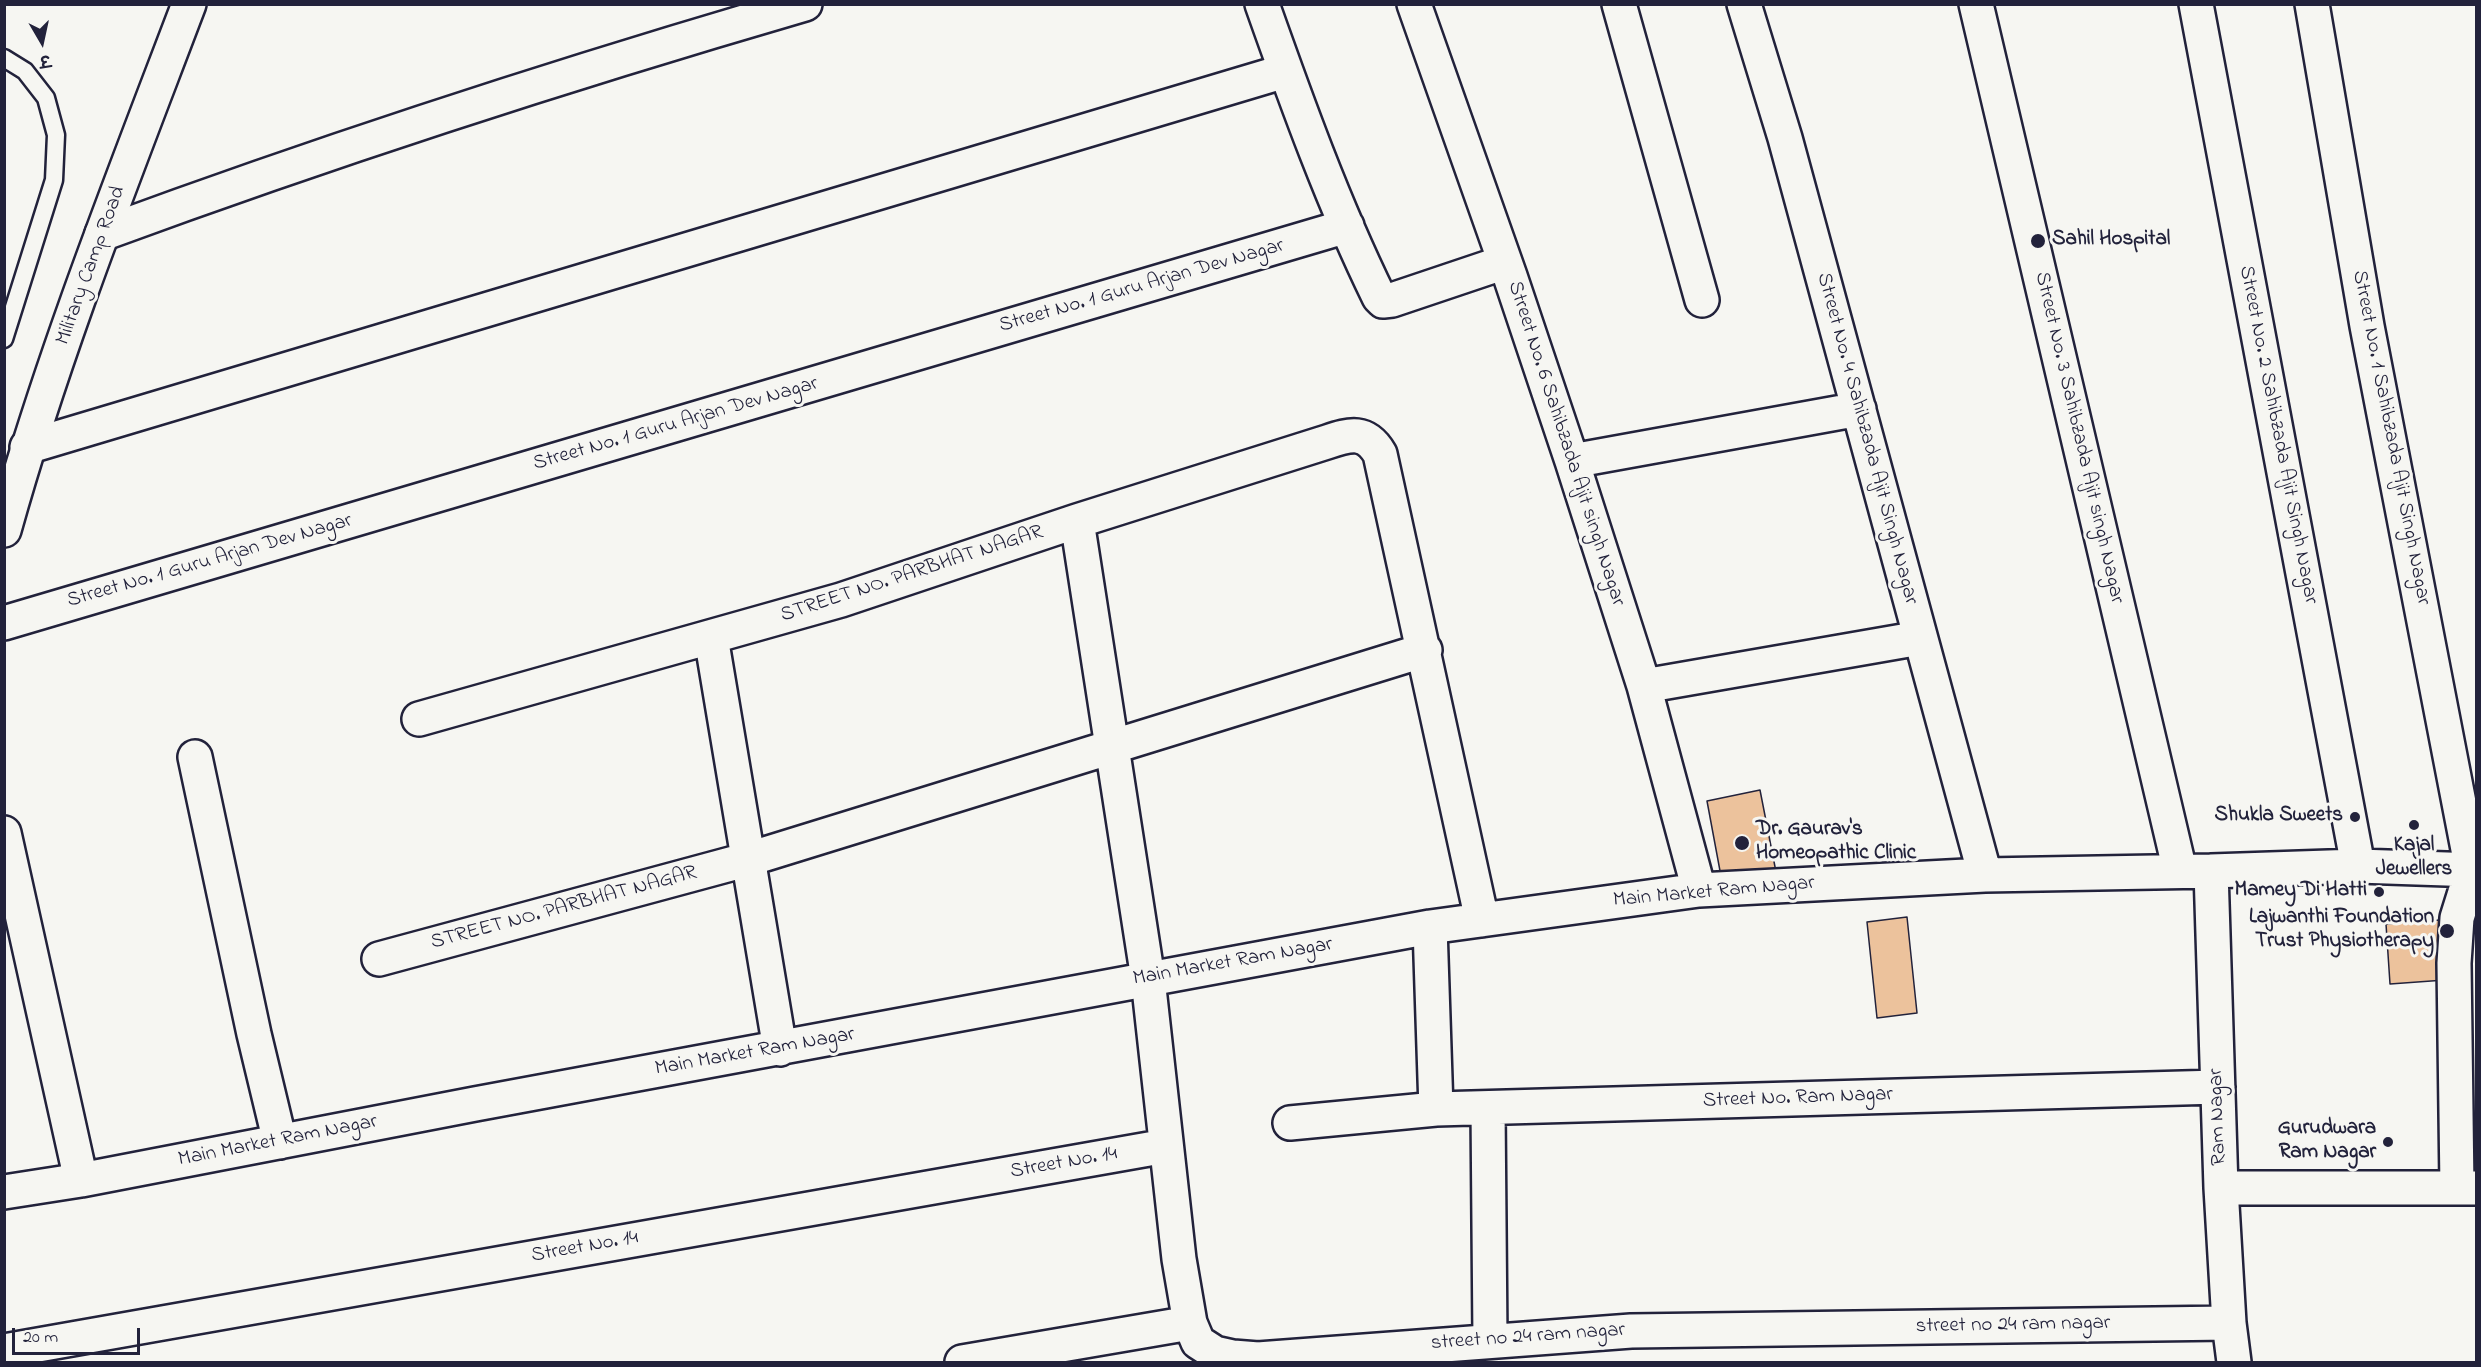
<!DOCTYPE html>
<meta charset="utf-8">
<style>
body{margin:0}
#map{position:relative;width:2481px;height:1367px;overflow:hidden;background:#f6f6f2;font-family:"Indie Flower","Playpen Sans Deva",sans-serif}
canvas{display:block}
.frame{position:absolute;inset:0;border:6px solid #22223b;pointer-events:none}
.north{position:absolute;left:12px;top:12px;width:60px;height:60px;-webkit-text-stroke:4px #f6f6f2;paint-order:stroke;rotate:171deg;font-size:16px;font-weight:700;line-height:24px;text-align:center;color:#22223b}
.north::after{content:'';display:block;margin:auto;width:21px;height:27px;background:#22223b;clip-path:polygon(50% 0,100% 100%,50% 72%,0 100%)}
.scale{position:absolute;left:12px;top:1328px;width:128px;height:27px;box-sizing:border-box;border:3px solid #22223b;border-top:0;padding-left:8px;font-size:18px;line-height:21px;white-space:nowrap;color:#22223b;-webkit-text-stroke:4px #f6f6f2;paint-order:stroke}
</style>
<div id="map">
<canvas width="2481" height="1367"></canvas>
<div class="frame"></div>
<div class="north">उ</div>
<div class="scale">20 m</div>
</div>
<script>
const ctx = document.querySelector('canvas').getContext('2d');
ctx.lineJoin = 'round';
function paint(path, color) {
  ctx.fillStyle = color;
  ctx.fill(path, 'evenodd');
}
function strokePath(path, color, width, dash) {
  ctx.strokeStyle = color;
  ctx.lineWidth = width;
  ctx.lineCap = dash ? 'butt' : 'round';
  ctx.setLineDash(dash || []);
  ctx.stroke(path);
}
function drawText(font, color, halo, rows, align = 'center') {
  ctx.font = font + ' "Indie Flower",sans-serif';
  ctx.lineWidth = 6;
  ctx.setLineDash([]);
  ctx.textBaseline = 'middle';
  ctx.strokeStyle = halo;
  ctx.fillStyle = color;
  for (const [text, x, y, turn = 0] of rows) {
    ctx.save();
    ctx.translate(x, y);
    ctx.rotate((+turn || 0) * Math.PI / 180);
    ctx.textAlign = isNaN(turn) ? turn : align;
    if (halo) ctx.strokeText(text, 0, 0);
    ctx.fillText(text, 0, 0);
    ctx.restore();
  }
}
const building = new Path2D(`
 M 1760,790 L 1777,877 L 1723,887 L 1707,801 Z
 M 1907,917 L 1917,1013 L 1877,1018 L 1867,922 Z
 M 2440,920 L 2445,980 L 2390,984 L 2386,924 Z`);
const lane = new Path2D(`
 M 4,58 L 25,71 L 46,98 L 56,135 L 54,180 L 4,339`);
const street = new Path2D(`
 M 1262,4 C 1297,103 1333,203 1379,297 L 1383,301 L 1392,300 L 1505,262
 M 1414,4 L 1510,276 L 1572,461 L 1644,686 L 1699,890
 M 1619,4 L 1702,300
 M 1744,4 L 1785,138 L 1985,875
 M 1976,4 L 2180,871
 M 2196,4 L 2358,866
 M 2312,4 L 2367,326 L 2472,870 L 2457,918 L 2454,963 L 2457,1188
 M 102,234 C 333,149 568,73 805,4
 M 27,447 L 1285,71
 M 1572,461 L 1859,409
 M 1077,521 L 1148,979 L 1179,1259 L 1190,1323 L 1198,1342 L 1215,1353 L 1233,1357 L 1258,1359 L 1631,1331 L 2229,1323
 M 4,623 L 1347,226
 M 711,637 L 780,1049
 M 1644,686 L 1920,638
 M 419,719 L 841,600 L 1077,521 L 1327,442 C 1351,434 1366,430 1380,454 L 1482,920
 M 195,757 L 254,1034 L 280,1142
 M 4,833 L 81,1180
 M 2211,871 L 2221,1188 L 2229,1323 L 2234,1362
 M 1430,927 L 1436,1109
 M 379,959 L 749,859 L 1425,650
 M 1488,1108 L 1490,1340
 M 1290,1123 L 1436,1109 L 2218,1087
 M 2221,1188 L 2476,1188
 M 4,1192 L 81,1180 L 475,1104 L 1430,927 L 1699,890 L 1985,875 L 2211,871 L 2358,866 L 2476,870
 M 4,1351 L 1166,1146
 M 962,1362 L 1190,1323`);
const secondary = new Path2D(`
 M 4,530 C 54,351 123,178 189,4`);
const markers = [
 [2038,241,8,"#22223b"],
 [2355,817,6,"#22223b"],
 [2414,825,6,"#22223b"],
 [1742,843,8,"#22223b"],
 [2379,892,6,"#22223b"],
 [2447,931,8,"#22223b"],
 [2388,1142,6,"#22223b"]
];
const poiNames = [
 ["Sahil Hospital",2052,241,"left"],
 ["Shukla Sweets",2343,817],
 ["Dr. Gaurav's",1756,831,"left"],
 ["Homeopathic Clinic",1756,855,"left"],
 ["Kajal",2414,847,"center"],
 ["Jewellers",2414,871,"center"],
 ["Mamey Di Hatti",2367,892],
 ["Lajwanthi Foundation",2434,919],
 ["Trust Physiotherapy",2434,943],
 ["Gurudwara",2376,1130],
 ["Ram Nagar",2376,1154]
];
const streetNames = [
 ["Military Camp Road",92,266,-70],
 ["Street No. 1 Guru Arjan Dev Nagar",1142,287,-16],
 ["Street No. 1 Guru Arjan Dev Nagar",676,425,-16],
 ["Street No. 2 Sahibzada Ajit Singh Nagar",2277,435,79],
 ["Street No. 3 Sahibzada Ajit singh Nagar",2078,438,77],
 ["Street No. 1 Sahibzada Ajit Singh Nagar",2390,438,79],
 ["Street No. 4 Sahibzada Ajit Singh Nagar",1866,439,75],
 ["Street No. 6 Sahibzada Ajit singh Nagar",1565,444,72],
 ["Street No. 1 Guru Arjan Dev Nagar",210,562,-16],
 ["STREET NO. PARBHAT NAGAR",912,575,-18],
 ["Main Market Ram Nagar",1714,893,-5],
 ["STREET NO. PARBHAT NAGAR",564,909,-15],
 ["Main Market Ram Nagar",1233,963,-10],
 ["Main Market Ram Nagar",755,1053,-10],
 ["Street No. Ram Nagar",1798,1099,-2],
 ["Ram Nagar",2219,1117,-92],
 ["Main Market Ram Nagar",278,1142,-11],
 ["Street No. 14",1064,1164,-10],
 ["Street No. 14",585,1248,-10],
 ["street no 24 ram nagar",2013,1326,-1],
 ["street no 24 ram nagar",1528,1338,-4]
];
paint(building, '#ecc29c');
strokePath(building, '#22223b', 1.5);
strokePath(lane, '#22223b', 21);
strokePath(street, '#22223b', 38);
strokePath(secondary, '#22223b', 38);
strokePath(lane, '#f6f6f2', 16);
strokePath(street, '#f6f6f2', 33);
strokePath(secondary, '#f6f6f2', 33);
for (const [x, y, r, color] of markers) {
  const dot = new Path2D();
  dot.arc(x, y, r, 0, 2 * Math.PI);
  ctx.fillStyle = color;
  ctx.fill(dot);
  strokePath(dot, '#f6f6f2', 2);
}
drawText('bold 21px', '#22223b', '#f6f6f2', poiNames, 'right');
drawText('21px', '#22223b', '#f6f6f2', streetNames);
</script>
